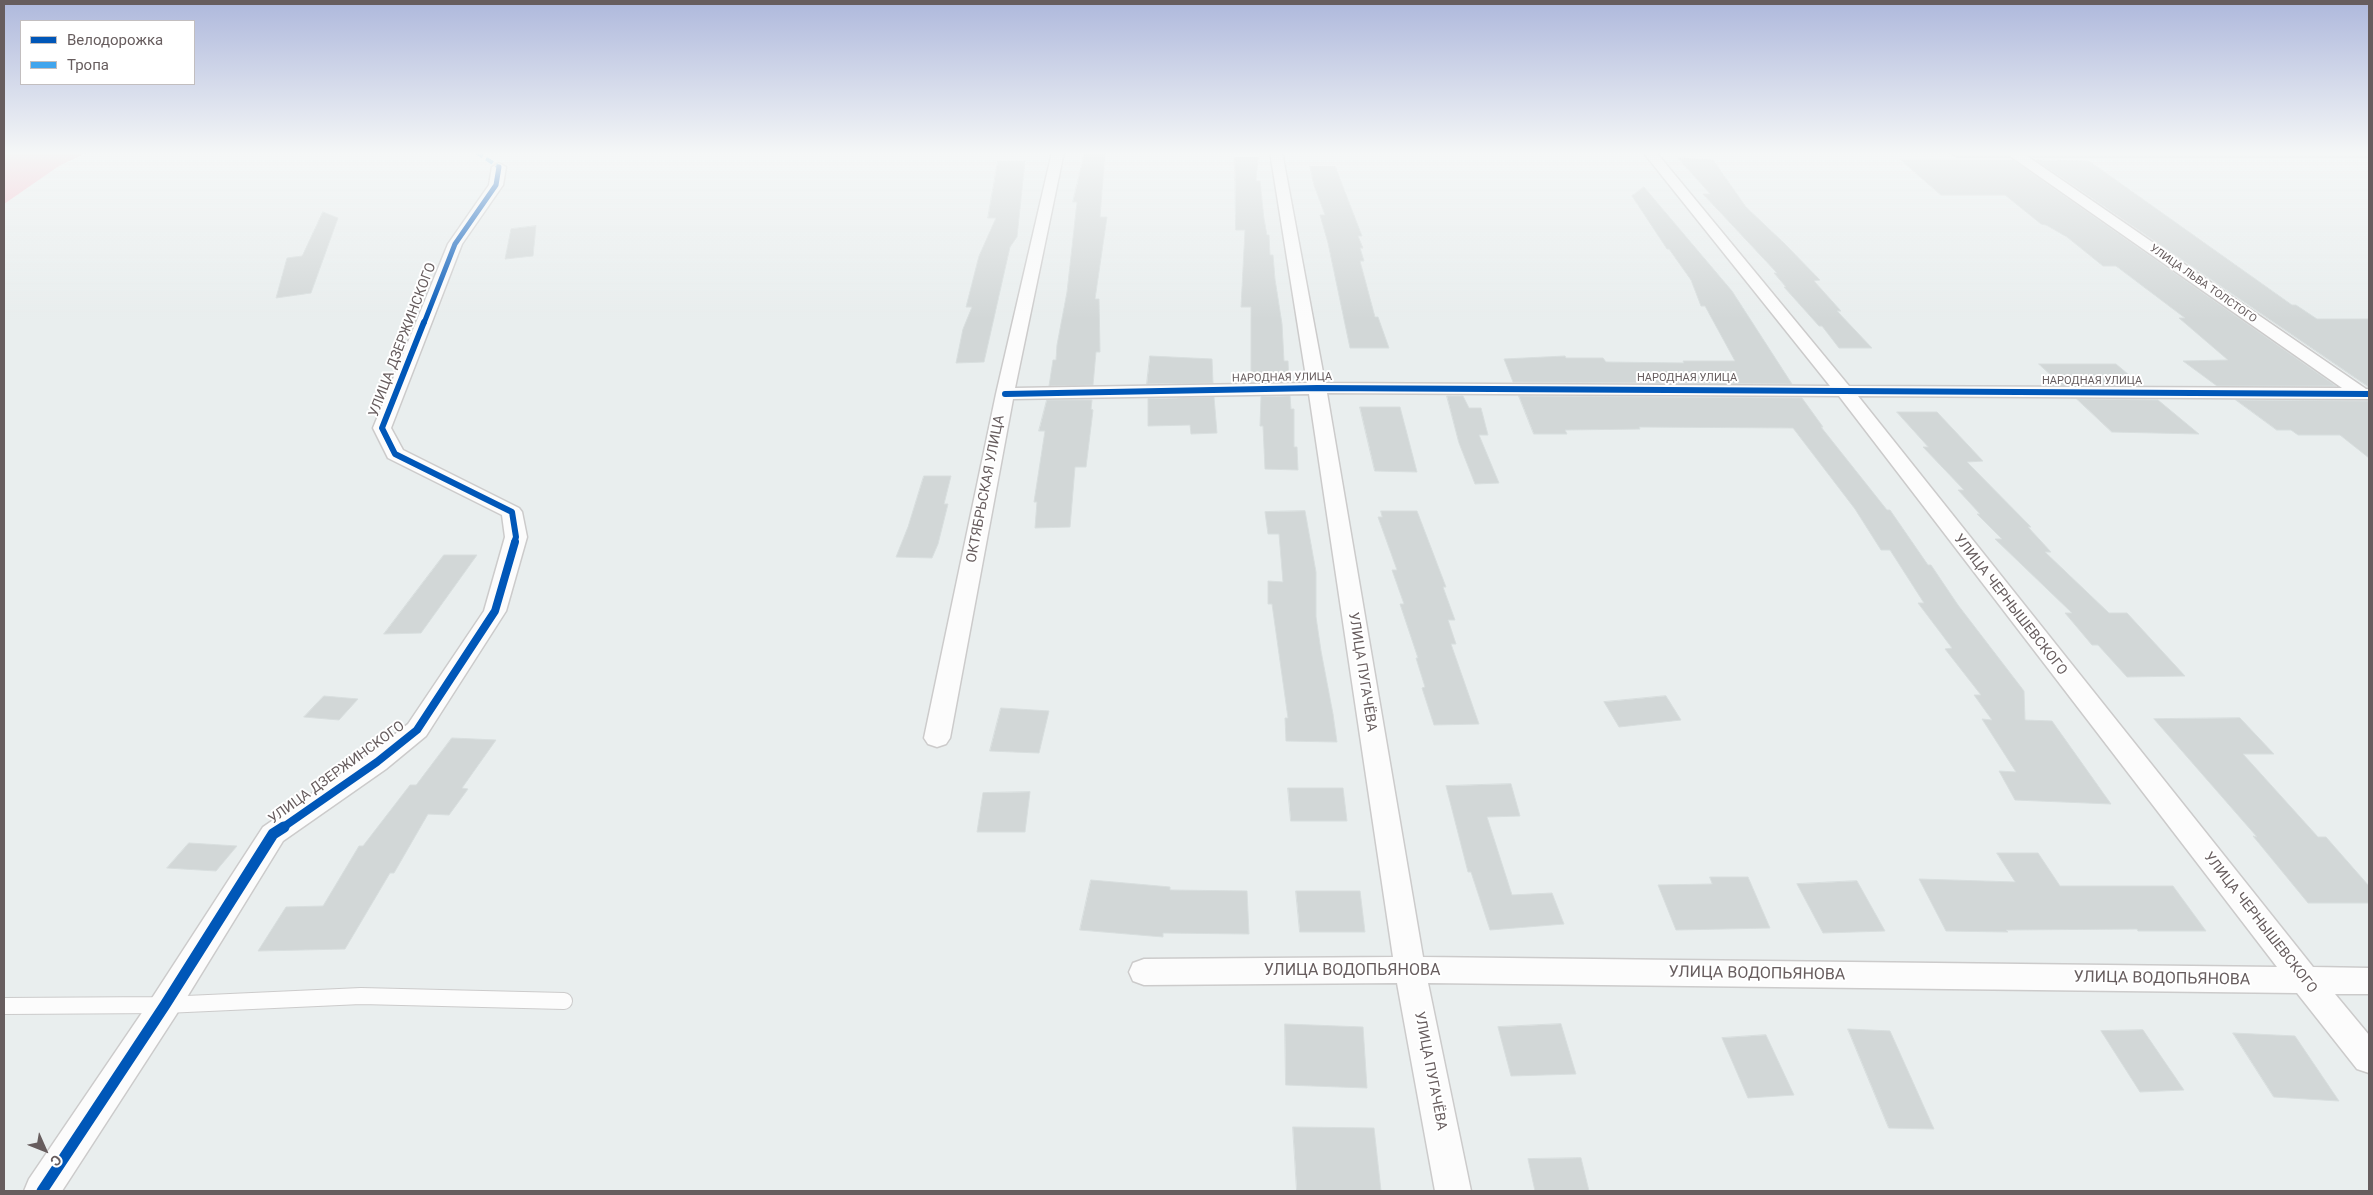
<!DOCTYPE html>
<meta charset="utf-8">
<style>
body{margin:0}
#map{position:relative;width:2373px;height:1195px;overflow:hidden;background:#e9eeee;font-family:Roboto,sans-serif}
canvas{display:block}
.frame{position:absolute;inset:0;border:5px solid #675d5e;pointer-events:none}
.legend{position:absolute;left:20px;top:20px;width:175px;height:65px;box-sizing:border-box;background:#fff;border:1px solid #c2bebf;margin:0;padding:6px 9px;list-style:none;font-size:15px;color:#675d5e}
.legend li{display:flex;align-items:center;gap:10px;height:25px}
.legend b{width:25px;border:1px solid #c2bebf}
.north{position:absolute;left:20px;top:1125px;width:50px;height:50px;-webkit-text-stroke:4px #fff;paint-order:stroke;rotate:134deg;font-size:14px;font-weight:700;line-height:20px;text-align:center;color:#675d5e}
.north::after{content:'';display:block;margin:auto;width:18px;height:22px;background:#675d5e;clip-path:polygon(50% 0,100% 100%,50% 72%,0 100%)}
</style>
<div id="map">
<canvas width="2373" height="1195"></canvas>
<div class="frame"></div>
<ul class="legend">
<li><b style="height:6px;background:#0057b8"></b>Велодорожка</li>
<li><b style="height:6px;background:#41a5ed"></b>Тропа</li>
</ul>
<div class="north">С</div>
</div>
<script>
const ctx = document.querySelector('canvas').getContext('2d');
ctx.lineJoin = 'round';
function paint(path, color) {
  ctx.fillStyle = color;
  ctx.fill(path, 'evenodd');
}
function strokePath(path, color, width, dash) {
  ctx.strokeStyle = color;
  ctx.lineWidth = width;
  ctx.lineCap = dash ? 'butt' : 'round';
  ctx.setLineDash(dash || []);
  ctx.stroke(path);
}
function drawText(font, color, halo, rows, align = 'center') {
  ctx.font = font + ' Roboto,sans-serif';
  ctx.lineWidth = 4;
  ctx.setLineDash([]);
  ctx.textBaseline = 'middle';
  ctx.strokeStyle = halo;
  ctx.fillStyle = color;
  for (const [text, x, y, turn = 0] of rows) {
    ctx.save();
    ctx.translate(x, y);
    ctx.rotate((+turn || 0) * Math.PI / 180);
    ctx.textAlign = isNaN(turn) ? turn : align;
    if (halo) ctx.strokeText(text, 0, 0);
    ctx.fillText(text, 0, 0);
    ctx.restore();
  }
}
const water = new Path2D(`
 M 4,152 L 88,152 L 59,166 L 4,204 Z`);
const building = new Path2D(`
 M 1085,152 L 1105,152 L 1100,217 L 1107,217 L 1095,299 L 1099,299 L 1100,352 L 1096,352 L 1093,385 L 1049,386 L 1053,360 L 1056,360 L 1057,345 L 1067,292 L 1077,202 L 1073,202 Z
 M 1235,157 L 1258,157 L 1256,181 L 1260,181 L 1264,219 L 1267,235 L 1269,235 L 1270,255 L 1273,255 L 1275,279 L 1282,324 L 1284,361 L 1288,361 L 1289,381 L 1261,382 L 1261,376 L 1251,375 L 1251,307 L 1241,307 L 1245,230 L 1236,230 Z
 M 1678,158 L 1713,160 L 1746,207 L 1784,243 L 1820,280 L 1814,281 L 1841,311 L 1837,311 L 1872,348 L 1839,348 L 1822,326 L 1819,326 L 1784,287 L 1786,287 L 1774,273 L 1777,273 L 1703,194 L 1710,194 Z
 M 1901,160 L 2013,160 L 2336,386 L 2217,386 L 2183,361 L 2228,360 L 2179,318 L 2185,318 L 2116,266 L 2103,266 L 2067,237 L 2046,225 L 2041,224 L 2005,195 L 1941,195 Z
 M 2036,160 L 2089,161 L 2292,305 L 2296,305 L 2317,319 L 2369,319 L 2369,387 Z
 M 998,161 L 1025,161 L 1017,237 L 1010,247 L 984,362 L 956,363 L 963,329 L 972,307 L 966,307 L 979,256 L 996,218 L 988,218 Z
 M 1310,166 L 1335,166 L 1362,236 L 1358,236 L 1363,248 L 1360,248 L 1364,261 L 1360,261 L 1375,317 L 1378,317 L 1389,348 L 1350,348 L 1328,243 L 1320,215 L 1325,215 L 1314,185 Z
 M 1644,187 L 1732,291 L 1792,384 L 1513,382 L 1504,359 L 1565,356 L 1566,358 L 1603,358 L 1606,362 L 1684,363 L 1683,361 L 1735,361 L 1705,306 L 1701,306 L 1691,280 L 1669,249 L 1667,249 L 1632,196 Z
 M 323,212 L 338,218 L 311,293 L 276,298 L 287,258 L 302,256 Z
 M 536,226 L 533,256 L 505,259 L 511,229 Z
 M 1150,356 L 1212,359 L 1213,383 L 1147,384 Z
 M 2039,364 L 2116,364 L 2141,385 L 2062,385 Z
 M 1290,396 L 1291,409 L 1294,409 L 1294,447 L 1297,447 L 1298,470 L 1265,469 L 1263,426 L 1260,426 L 1261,397 Z
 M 1447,396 L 1463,396 L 1469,408 L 1481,408 L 1488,435 L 1479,435 L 1499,483 L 1475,484 L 1459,443 Z
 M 1519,396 L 1802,398 L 1823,427 L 1821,427 L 1887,510 L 1890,510 L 1928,565 L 1931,565 L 1958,605 L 2024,691 L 2025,720 L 2052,721 L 2111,804 L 2015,800 L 1999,771 L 2016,772 L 1982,719 L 1992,720 L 1974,695 L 1981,695 L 1945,649 L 1952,648 L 1918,603 L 1924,603 L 1890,550 L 1881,550 L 1855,509 L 1793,428 L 1639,427 L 1640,429 L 1565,430 L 1567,434 L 1534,434 Z
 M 1214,397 L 1217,433 L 1191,434 L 1190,425 L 1148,426 L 1148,399 Z
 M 2077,399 L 2158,400 L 2199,434 L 2112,432 Z
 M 1047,400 L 1092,400 L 1091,409 L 1093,410 L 1086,467 L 1075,467 L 1070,527 L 1035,528 L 1037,502 L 1034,502 L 1045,431 L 1039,431 Z
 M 2236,400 L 2369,401 L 2369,458 L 2340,435 L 2298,435 L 2291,430 L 2277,430 Z
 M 1360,407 L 1400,407 L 1417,472 L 1375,471 Z
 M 1897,412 L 1937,412 L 1983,461 L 1967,462 L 2031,527 L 2028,527 L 2051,552 L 2045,552 L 2109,613 L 2127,613 L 2185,676 L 2127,677 L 2098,645 L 2092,645 L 2065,613 L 2072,613 L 1995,539 L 2002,539 L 1977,514 L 1980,514 L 1958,490 L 1964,490 L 1923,447 L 1928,447 Z
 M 924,476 L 951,476 L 944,504 L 948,504 L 938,544 L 932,558 L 896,557 L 908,527 Z
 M 1305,511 L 1316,572 L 1316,617 L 1321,651 L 1333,714 L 1337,742 L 1286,741 L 1285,718 L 1288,718 L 1272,604 L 1268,604 L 1268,581 L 1283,582 L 1279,534 L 1268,534 L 1265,512 Z
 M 1381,511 L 1417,511 L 1446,587 L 1443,587 L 1455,620 L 1448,620 L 1456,644 L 1451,644 L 1479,724 L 1434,725 L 1422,688 L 1425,687 L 1416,658 L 1418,658 L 1400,604 L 1404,604 L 1392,570 L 1397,570 L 1378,517 L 1382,517 Z
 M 444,555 L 477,555 L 421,633 L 384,634 Z
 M 324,696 L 358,699 L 339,720 L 304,717 Z
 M 1666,696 L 1681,720 L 1619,727 L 1604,702 Z
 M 1001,708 L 1049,711 L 1039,753 L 990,751 Z
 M 2240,718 L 2274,754 L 2243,754 L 2318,837 L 2326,837 L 2369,886 L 2369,903 L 2308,903 L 2253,836 L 2257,837 L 2154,719 Z
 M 452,738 L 496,740 L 462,788 L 468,789 L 449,815 L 428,814 L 394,873 L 390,873 L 345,949 L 258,951 L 286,907 L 323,906 L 359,846 L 363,846 L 410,785 L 416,785 Z
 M 1511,784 L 1520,816 L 1487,817 L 1512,895 L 1552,893 L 1564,924 L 1490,930 L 1471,872 L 1468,872 L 1446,786 Z
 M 1288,788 L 1343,788 L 1347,821 L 1291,821 Z
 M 1030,792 L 1025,832 L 977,832 L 983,793 Z
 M 189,843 L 237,846 L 216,871 L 167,868 Z
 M 1997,853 L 2038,853 L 2060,886 L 2173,886 L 2206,931 L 2138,931 L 2137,929 L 2006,930 L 2008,932 L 1946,931 L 1919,879 L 2015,882 Z
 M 1710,877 L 1748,877 L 1770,928 L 1676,930 L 1658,885 L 1712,884 Z
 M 1091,880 L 1170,887 L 1170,890 L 1247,891 L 1249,934 L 1163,933 L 1163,937 L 1080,930 Z
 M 1857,881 L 1885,931 L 1823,933 L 1797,884 Z
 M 1296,891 L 1360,891 L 1365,932 L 1300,932 Z
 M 1285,1024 L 1363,1027 L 1367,1088 L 1286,1085 Z
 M 1561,1024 L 1576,1074 L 1511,1076 L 1498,1027 Z
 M 1848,1029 L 1890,1031 L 1934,1129 L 1889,1128 Z
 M 2143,1030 L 2184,1090 L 2140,1092 L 2101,1031 Z
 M 2233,1033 L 2295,1036 L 2339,1101 L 2274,1097 Z
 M 1766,1035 L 1794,1095 L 1748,1098 L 1722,1038 Z
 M 1293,1127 L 1374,1128 L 1381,1191 L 1297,1191 Z
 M 1581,1158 L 1589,1191 L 1535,1191 L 1528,1159 Z`);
const lane = new Path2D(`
 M 4,1006 L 165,1005 L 361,996 L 564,1001`);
const street = new Path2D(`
 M 1052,152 L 1064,152 L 1015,388 L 1307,383 L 1270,152 L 1282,152 L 1325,383 L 1830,386 L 1643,152 L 1656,152 L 1849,386 L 2342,388 L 2010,156 L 1956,156 L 1950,152 L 2369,152 L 2369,156 L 2027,156 L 2366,389 L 2369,389 L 2369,399 L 1858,396 L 2313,967 L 2369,968 L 2369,994 L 2335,994 L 2369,1035 L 2369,1073 L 2357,1069 L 2297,993 L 1428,983 L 1471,1191 L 1435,1191 L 1397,983 L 1144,985 L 1133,981 L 1129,972 L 1133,963 L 1144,959 L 1393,957 L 1309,394 L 1013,399 L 950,738 L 946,744 L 937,747 L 928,744 L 924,738 L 996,394 ZM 1327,393 L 1839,396 L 2277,967 L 1423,957 Z
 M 499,163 L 506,167 L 503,185 L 462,244 L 391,428 L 403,450 L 519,508 L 522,512 L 527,537 L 506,611 L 426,736 L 386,769 L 283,841 L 176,1015 L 62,1191 L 24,1191 L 29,1179 L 154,995 L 263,827 L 368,755 L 408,724 L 484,611 L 505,537 L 502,515 L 388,458 L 373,428 L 448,244 L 489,185 L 492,167 Z`);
const quiet = new Path2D(`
 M 476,152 L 499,167`);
const cyclewayFar3 = new Path2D(`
 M 424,323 L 455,244 L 496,185 L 499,167`);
const cyclewayFar2 = new Path2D(`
 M 424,322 L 382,428 L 395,454 L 512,512 L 516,537 L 514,543
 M 1005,394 L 1317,388 L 2369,394`);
const cyclewayFar1 = new Path2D(`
 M 282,828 L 377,762 L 417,730 L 495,611 L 515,542`);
const cycleway = new Path2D(`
 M 42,1191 L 165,1005 L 273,834 L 284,827`);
const farStreetnames = [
 ["УЛИЦА ЛЬВА ТОЛСТОГО",2203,284,35],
 ["НАРОДНАЯ УЛИЦА",1282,378,-1],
 ["НАРОДНАЯ УЛИЦА",1687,378],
 ["НАРОДНАЯ УЛИЦА",2092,381]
];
const streetNames = [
 ["УЛИЦА ДЗЕРЖИНСКОГО",403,340,-69],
 ["ОКТЯБРЬСКАЯ УЛИЦА",986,489,-79],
 ["УЛИЦА ЧЕРНЫШЕВСКОГО",2010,605,52],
 ["УЛИЦА ПУГАЧЁВА",1362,672,81],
 ["УЛИЦА ДЗЕРЖИНСКОГО",337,773,-36],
 ["УЛИЦА ЧЕРНЫШЕВСКОГО",2260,923,52],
 ["УЛИЦА ПУГАЧЁВА",1430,1071,79]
];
const nearStreetnames = [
 ["УЛИЦА ВОДОПЬЯНОВА",1352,971],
 ["УЛИЦА ВОДОПЬЯНОВА",1757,974,1],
 ["УЛИЦА ВОДОПЬЯНОВА",2162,979,1]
];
paint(water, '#f8bdca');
paint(building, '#d2d7d7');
strokePath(building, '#d8dede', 1);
strokePath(lane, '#cccbcb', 18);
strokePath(street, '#cccbcb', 3);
strokePath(lane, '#fcfcfc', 16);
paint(street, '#fcfcfc');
strokePath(quiet, '#41a5ed', 4, [8, 4]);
strokePath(cyclewayFar3, '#0057b8', 5);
strokePath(cyclewayFar2, '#0057b8', 6);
strokePath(cyclewayFar1, '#0057b8', 8);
strokePath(cycleway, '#0057b8', 11);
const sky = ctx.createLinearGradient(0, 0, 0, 319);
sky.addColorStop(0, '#aeb8dc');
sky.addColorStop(0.48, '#f5f7f7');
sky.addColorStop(1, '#f5f7f700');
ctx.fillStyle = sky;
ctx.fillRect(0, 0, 2373, 319);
drawText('11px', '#675d5e', '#fff', farStreetnames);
drawText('14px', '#675d5e', '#fff', streetNames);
drawText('16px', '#675d5e', '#fff', nearStreetnames);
</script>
